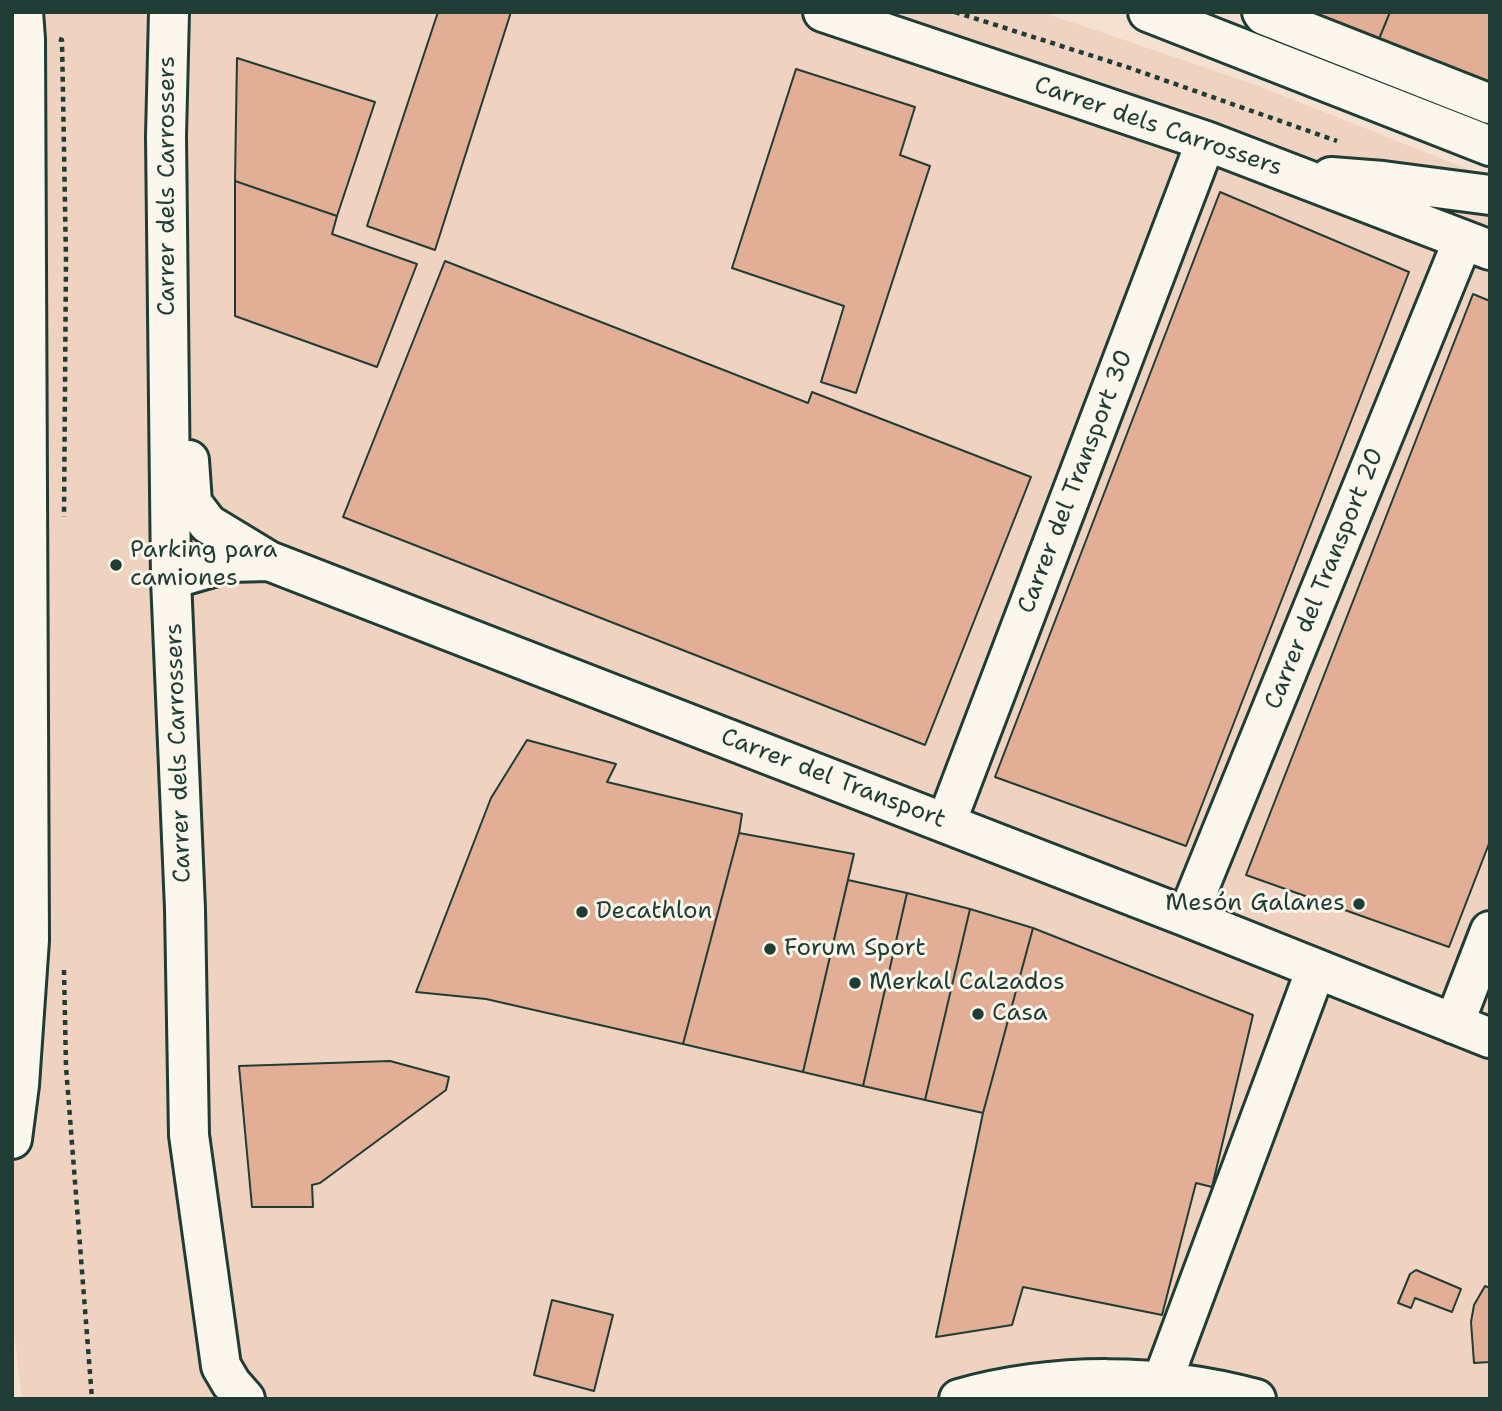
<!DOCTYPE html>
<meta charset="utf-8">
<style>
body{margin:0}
#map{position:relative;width:1502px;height:1411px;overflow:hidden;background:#f4e1d2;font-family:"Shantell Sans",sans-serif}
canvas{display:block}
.frame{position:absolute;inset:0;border:14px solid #1f3d34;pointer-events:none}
</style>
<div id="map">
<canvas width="1502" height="1411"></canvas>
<div class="frame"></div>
</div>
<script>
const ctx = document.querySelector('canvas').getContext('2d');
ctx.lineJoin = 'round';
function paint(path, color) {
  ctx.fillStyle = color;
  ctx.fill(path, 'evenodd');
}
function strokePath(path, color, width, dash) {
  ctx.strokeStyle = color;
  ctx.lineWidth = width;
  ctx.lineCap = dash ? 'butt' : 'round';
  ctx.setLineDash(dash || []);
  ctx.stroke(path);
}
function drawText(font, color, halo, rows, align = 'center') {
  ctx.font = font + ' "Shantell Sans",sans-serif';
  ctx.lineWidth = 6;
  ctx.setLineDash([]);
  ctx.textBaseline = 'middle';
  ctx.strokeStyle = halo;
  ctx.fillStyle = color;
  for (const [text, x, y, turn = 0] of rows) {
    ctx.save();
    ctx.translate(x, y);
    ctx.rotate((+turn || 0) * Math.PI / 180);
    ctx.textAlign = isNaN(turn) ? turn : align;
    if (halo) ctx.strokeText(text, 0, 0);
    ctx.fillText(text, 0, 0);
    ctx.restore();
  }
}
const built = new Path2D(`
 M 12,12 L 1042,12 L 1256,85 L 1490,178 L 1490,1399 L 22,1399 L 12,1316 Z`);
const building = new Path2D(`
 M 438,12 L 511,12 L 435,250 L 367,226 Z
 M 1310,12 L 1390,12 L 1379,39 Z
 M 1390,12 L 1490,12 L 1490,82 L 1379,39 Z
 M 237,58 L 375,102 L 337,216 L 235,181 Z
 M 796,69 L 915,107 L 900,155 L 930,166 L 856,393 L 821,382 L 844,306 L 732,268 Z
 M 235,181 L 337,216 L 332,234 L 417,264 L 377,367 L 235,316 Z
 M 1220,192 L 1409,272 L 1186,846 L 995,777 Z
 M 445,261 L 808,403 L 812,392 L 1031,477 L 925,745 L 343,517 Z
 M 1473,294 L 1490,301 L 1490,841 L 1449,947 L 1246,875 Z
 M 527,740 L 616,764 L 607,782 L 742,814 L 739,833 L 683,1044 L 486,999 L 416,992 L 491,798 Z
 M 739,833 L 854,854 L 803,1072 L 683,1044 Z
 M 848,880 L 907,893 L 863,1086 L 803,1072 Z
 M 907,893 L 970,909 L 925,1100 L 863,1086 Z
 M 970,909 L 1033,928 L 983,1113 L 925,1100 Z
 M 1033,928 L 1253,1015 L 1212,1187 L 1196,1183 L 1162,1315 L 1023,1287 L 1012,1325 L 936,1337 L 983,1113 Z
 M 390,1061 L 449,1077 L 446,1090 L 320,1183 L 312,1185 L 313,1207 L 252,1207 L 239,1066 Z
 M 1416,1270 L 1461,1289 L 1452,1312 L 1415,1298 L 1411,1308 L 1398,1303 L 1410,1274 Z
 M 1485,1286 L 1490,1288 L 1490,1362 L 1474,1363 L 1471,1322 L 1474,1305 Z
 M 552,1300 L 613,1315 L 594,1391 L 534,1375 Z`);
const path = new Path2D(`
 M 955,12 L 1127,67 L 1337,141
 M 59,39 L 62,40 L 66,260 L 64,517
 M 64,970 L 66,1067 L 92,1399`);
const minor = new Path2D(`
 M 169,12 L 166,136 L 171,579 L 185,909 L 189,1135 L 221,1366 L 231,1383 L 245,1399
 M 823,12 L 1206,141 L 1490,250
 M 1262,12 L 1264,15 L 1490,104
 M 1331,177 L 1383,181 L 1490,195
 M 189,460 L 192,503 L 208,524 L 269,561
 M 171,579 L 230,562 L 269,561 L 1187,917 L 1490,1038
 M 946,823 L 1206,141
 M 1187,917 L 1463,240
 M 1454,1024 L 1490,931
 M 12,1139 L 19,1085 L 29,940 L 25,39 L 23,12
 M 1162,1382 L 1316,969
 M 959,1399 C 1055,1372 1160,1373 1256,1399`);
const major = new Path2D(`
 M 1148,12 L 1490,146`);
const markers = [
 [116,565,7,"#1f3d34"],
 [1359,904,7,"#1f3d34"],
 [582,912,7,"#1f3d34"],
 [770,949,7,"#1f3d34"],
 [855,983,7,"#1f3d34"],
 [978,1014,7,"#1f3d34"]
];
const streetNames = [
 ["Carrer dels Carrossers",1158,127,19],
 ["Carrer dels Carrossers",168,186,-90],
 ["Carrer del Transport 30",1076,482,-69],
 ["Carrer del Transport 20",1325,579,-68],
 ["Carrer dels Carrossers",179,753,-92],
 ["Carrer del Transport",833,779,21]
];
const poiNames = [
 ["Parking para",130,551],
 ["camiones",130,579],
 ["Mesón Galanes",1345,904,"right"],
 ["Decathlon",596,912],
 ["Forum Sport",784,949],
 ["Merkal Calzados",869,983],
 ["Casa",992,1014]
];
paint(built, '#efd2c0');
paint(building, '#e2ae95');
strokePath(building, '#1f3d34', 2);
strokePath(minor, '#1f3d34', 44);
strokePath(major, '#1f3d34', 44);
strokePath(path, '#1f3d34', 4.5, [5, 5]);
strokePath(minor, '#fbf7ec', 38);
strokePath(major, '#fbf7ec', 38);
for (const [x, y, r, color] of markers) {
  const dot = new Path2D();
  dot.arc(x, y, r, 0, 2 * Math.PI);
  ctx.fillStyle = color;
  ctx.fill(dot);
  strokePath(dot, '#fbf7ec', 2.5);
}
drawText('24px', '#1f3d34', '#fbf7ec', streetNames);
drawText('24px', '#1f3d34', '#fbf7ec', poiNames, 'left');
</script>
